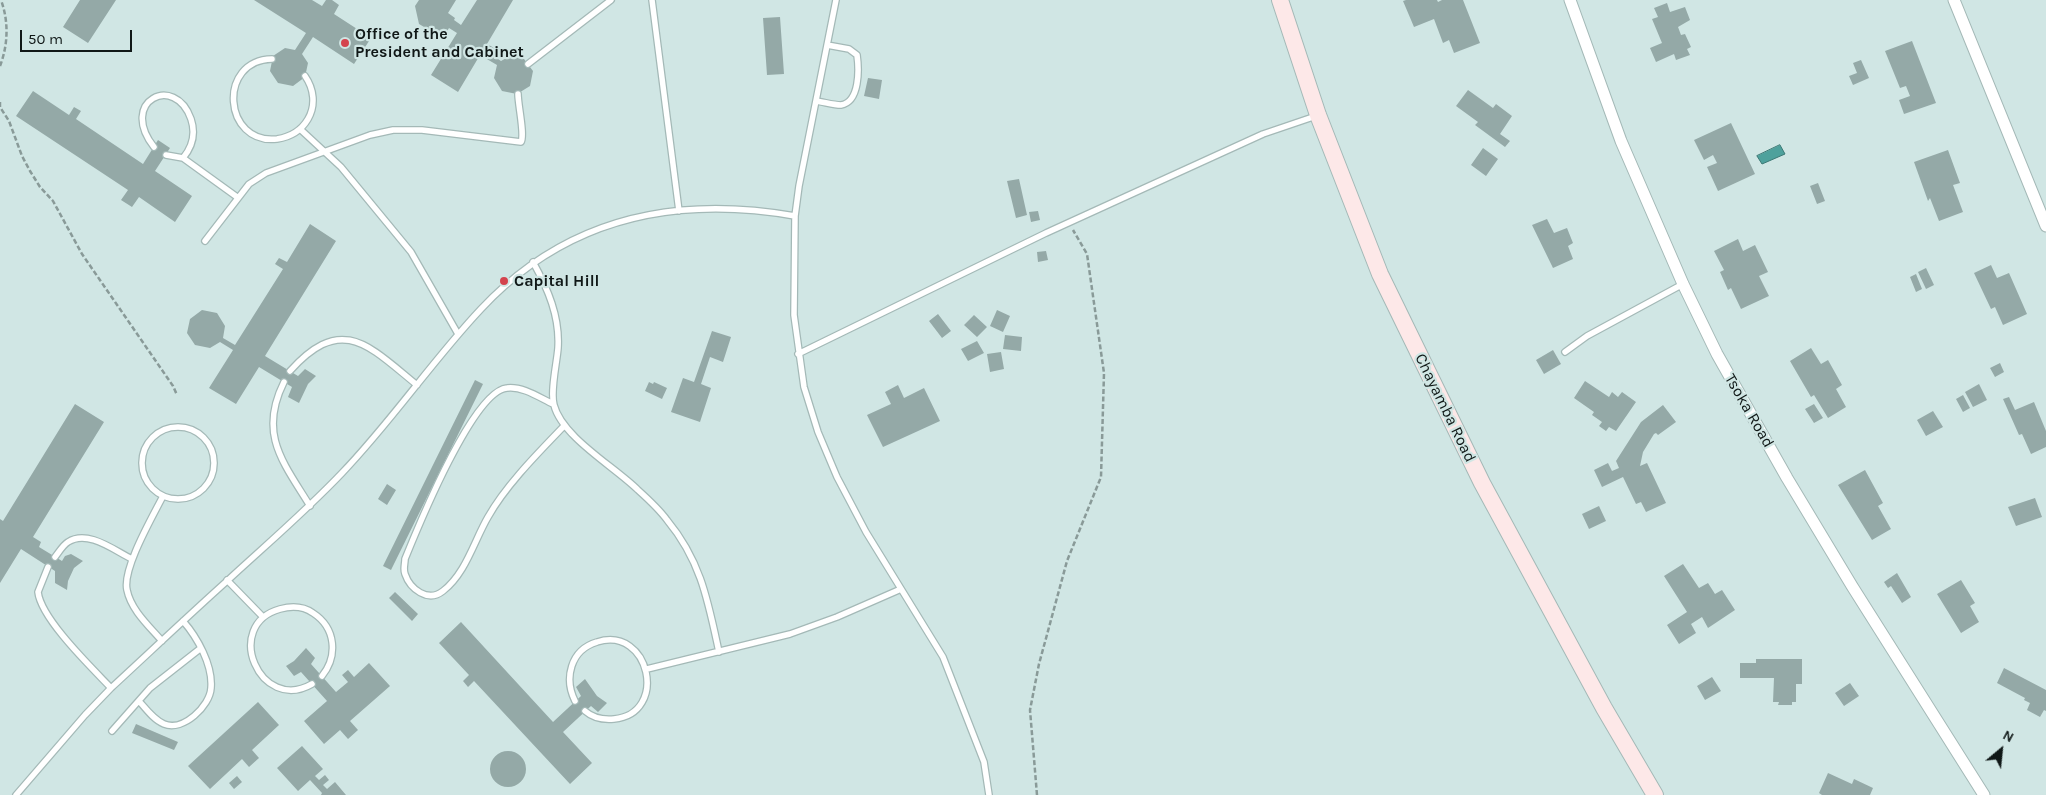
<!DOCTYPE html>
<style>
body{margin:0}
#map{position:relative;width:2046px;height:795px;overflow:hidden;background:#d0e6e4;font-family:Karla,sans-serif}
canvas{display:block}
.north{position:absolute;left:1976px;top:725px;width:50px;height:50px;-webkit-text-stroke:4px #d0e6e4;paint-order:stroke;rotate:28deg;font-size:14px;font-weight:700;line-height:20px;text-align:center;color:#101817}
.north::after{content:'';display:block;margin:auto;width:18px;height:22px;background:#101817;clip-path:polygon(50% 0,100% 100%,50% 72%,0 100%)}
.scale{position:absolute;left:20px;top:30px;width:112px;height:22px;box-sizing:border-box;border:2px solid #101817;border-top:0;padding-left:6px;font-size:15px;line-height:18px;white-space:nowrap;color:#101817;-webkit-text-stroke:4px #d0e6e4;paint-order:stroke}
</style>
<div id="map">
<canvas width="2046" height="795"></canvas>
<div class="north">N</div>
<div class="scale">50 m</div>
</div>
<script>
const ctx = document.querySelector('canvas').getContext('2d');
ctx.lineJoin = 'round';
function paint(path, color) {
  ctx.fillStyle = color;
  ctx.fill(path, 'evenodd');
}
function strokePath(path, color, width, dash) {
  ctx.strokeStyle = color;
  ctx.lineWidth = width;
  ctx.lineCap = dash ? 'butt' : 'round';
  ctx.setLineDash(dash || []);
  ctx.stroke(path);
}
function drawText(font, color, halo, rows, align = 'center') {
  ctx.font = font + ' Karla,sans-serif';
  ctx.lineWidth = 4.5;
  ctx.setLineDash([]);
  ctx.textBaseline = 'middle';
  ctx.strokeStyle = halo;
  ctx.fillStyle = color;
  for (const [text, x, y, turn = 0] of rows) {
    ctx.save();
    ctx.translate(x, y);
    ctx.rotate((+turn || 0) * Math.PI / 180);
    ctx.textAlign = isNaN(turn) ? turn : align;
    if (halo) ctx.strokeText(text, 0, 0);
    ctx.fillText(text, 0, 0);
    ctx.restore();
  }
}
const water = new Path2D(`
 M 1780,145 L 1785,154 L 1762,164 L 1757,156 Z`);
const building = new Path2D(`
 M 80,0 L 116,0 L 88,43 L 63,27 Z
 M 254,0 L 312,0 L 322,6 L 326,0 L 332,0 L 339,5 L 334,14 L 371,38 L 354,64 L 313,37 L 302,54 L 308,63 L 305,77 L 293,86 L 278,83 L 270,71 L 273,56 L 285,48 L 295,50 L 306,33 Z
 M 419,0 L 456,0 L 448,13 L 455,18 L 454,20 L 461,25 L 477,0 L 513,0 L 487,44 L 496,49 L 492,55 L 501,61 L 510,56 L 524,59 L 533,71 L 530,86 L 517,94 L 502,91 L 494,78 L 497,65 L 480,55 L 458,92 L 431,75 L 457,33 L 449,28 L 443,38 L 419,24 L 415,6 Z
 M 1406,0 L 1437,0 L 1438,2 L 1442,0 L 1463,0 L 1480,43 L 1454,53 L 1449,40 L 1443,43 L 1434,19 L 1414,27 L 1403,1 Z
 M 1667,3 L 1670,12 L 1685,7 L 1690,20 L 1678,27 L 1681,35 L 1685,34 L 1691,47 L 1687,49 L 1690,55 L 1676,60 L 1674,54 L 1656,62 L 1650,48 L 1662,43 L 1652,19 L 1658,17 L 1654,8 Z
 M 780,17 L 784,74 L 767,75 L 763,18 Z
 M 1912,41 L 1936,103 L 1904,114 L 1899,100 L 1910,96 L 1906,86 L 1900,88 L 1885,51 Z
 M 1861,60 L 1869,78 L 1853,85 L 1849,76 L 1857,73 L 1853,63 Z
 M 868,78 L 882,80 L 879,99 L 864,96 Z
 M 1468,90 L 1493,108 L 1496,104 L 1512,116 L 1500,134 L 1510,141 L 1505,147 L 1475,125 L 1478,122 L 1456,106 Z
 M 33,91 L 69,115 L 74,107 L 81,111 L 76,119 L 143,164 L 158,140 L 170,148 L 155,171 L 192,196 L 175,222 L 139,197 L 132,207 L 121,200 L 128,190 L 16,116 Z
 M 1731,123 L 1755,174 L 1718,191 L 1707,167 L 1717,163 L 1713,155 L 1704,160 L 1694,140 Z
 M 1483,148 L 1498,159 L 1486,176 L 1471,165 Z
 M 1948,150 L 1960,183 L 1953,185 L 1963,212 L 1939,221 L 1930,198 L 1928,201 L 1914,162 Z
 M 1019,179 L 1027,215 L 1016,218 L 1007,181 Z
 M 1818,183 L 1825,201 L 1817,204 L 1810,186 Z
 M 1038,211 L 1040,220 L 1031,222 L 1029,212 Z
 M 1547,219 L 1554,233 L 1567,228 L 1573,243 L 1568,246 L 1573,259 L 1553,268 L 1532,225 Z
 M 310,224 L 336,241 L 265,356 L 298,376 L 305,369 L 316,376 L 308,384 L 299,403 L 288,397 L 292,387 L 259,367 L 236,404 L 209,388 L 233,350 L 220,342 L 210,348 L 195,345 L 187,333 L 190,319 L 202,310 L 217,313 L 225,326 L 223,338 L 235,345 L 283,269 L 275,264 L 279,258 L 287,262 Z
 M 1738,239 L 1743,251 L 1755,245 L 1768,272 L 1759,276 L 1769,296 L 1741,309 L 1731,288 L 1728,290 L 1720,272 L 1724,270 L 1714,251 Z
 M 1046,251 L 1048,260 L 1038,262 L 1037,252 Z
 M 1991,265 L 1997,278 L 2009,273 L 2027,314 L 2003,325 L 1995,307 L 1991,309 L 1974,273 Z
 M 1926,268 L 1934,285 L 1926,289 L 1918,272 Z
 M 1916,274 L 1922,289 L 1916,292 L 1910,277 Z
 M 997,310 L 1010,316 L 1003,332 L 990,326 Z
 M 938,314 L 951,331 L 942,338 L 929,321 Z
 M 974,315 L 987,327 L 977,337 L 964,325 Z
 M 712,331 L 731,337 L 723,362 L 710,357 L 701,384 L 711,388 L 700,422 L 671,412 L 683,378 L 694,382 Z
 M 1005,335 L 1022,337 L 1021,351 L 1003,349 Z
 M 977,341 L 984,353 L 968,361 L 961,349 Z
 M 1811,348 L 1821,364 L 1828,360 L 1842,385 L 1836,389 L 1846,407 L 1828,418 L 1814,395 L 1811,397 L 1790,361 Z
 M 1553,350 L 1561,364 L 1544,374 L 1536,360 Z
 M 1001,352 L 1004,369 L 990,372 L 987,354 Z
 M 2000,363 L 2004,372 L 1995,377 L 1990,368 Z
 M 475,380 L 483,384 L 391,570 L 383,566 Z
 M 1585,381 L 1609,397 L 1612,392 L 1618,397 L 1622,392 L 1636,402 L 1616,431 L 1609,427 L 1606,431 L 1599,426 L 1602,422 L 1592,415 L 1594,412 L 1574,398 Z
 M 649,382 L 653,384 L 654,382 L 667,388 L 662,399 L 645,391 Z
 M 1979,384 L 1987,400 L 1973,407 L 1965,392 Z
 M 898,385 L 904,398 L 924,388 L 940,421 L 883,447 L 867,415 L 891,404 L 885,392 Z
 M 1963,395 L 1970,408 L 1963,412 L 1956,399 Z
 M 2009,397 L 2015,410 L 2034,402 L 2046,431 L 2046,447 L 2031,454 L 2022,434 L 2019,435 L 2003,399 Z
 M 75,404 L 104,422 L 33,537 L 41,542 L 39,547 L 62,561 L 65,556 L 71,554 L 83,561 L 74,568 L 68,581 L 67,590 L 55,583 L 55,571 L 21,549 L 0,583 L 0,519 L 3,521 Z
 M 1814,404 L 1823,418 L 1814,423 L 1805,409 Z
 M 1663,405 L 1676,422 L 1658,435 L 1656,433 L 1654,434 L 1643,452 L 1640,466 L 1647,463 L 1666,503 L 1646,512 L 1641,502 L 1636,504 L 1623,477 L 1602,487 L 1594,470 L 1608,463 L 1612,471 L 1619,468 L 1616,461 L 1641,422 Z
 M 1933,411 L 1943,427 L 1926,436 L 1917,420 Z
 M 1865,470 L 1883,503 L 1878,506 L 1891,529 L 1872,540 L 1838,485 Z
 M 387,484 L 396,490 L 387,505 L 378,499 Z
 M 2035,498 L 2042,517 L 2016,526 L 2008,507 Z
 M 1599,506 L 1606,521 L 1589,529 L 1582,514 Z
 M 1683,564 L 1699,588 L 1708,583 L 1715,594 L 1722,590 L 1735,610 L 1708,628 L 1702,617 L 1691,624 L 1696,633 L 1679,644 L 1667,625 L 1687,612 L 1664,576 Z
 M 1897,573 L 1911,597 L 1902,603 L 1891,586 L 1888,588 L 1884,582 Z
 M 1961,580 L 1975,603 L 1970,606 L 1979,622 L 1961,633 L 1937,594 Z
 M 395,592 L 418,614 L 412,621 L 389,598 Z
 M 461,622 L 553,722 L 581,696 L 576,687 L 585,679 L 597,696 L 607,703 L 598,712 L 591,706 L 563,732 L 592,763 L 570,784 L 474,681 L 468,687 L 463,681 L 469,675 L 439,643 Z
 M 306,648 L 315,658 L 311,664 L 336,692 L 348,682 L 342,675 L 348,670 L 354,677 L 369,663 L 390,686 L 350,721 L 358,730 L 348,739 L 340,730 L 324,744 L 304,721 L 327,701 L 301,672 L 294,676 L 286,666 L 294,661 Z
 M 1756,659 L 1802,659 L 1802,684 L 1796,684 L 1796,702 L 1792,702 L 1792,705 L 1778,705 L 1779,702 L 1773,702 L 1774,678 L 1740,678 L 1740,663 L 1756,663 Z
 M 2004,668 L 2046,690 L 2046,711 L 2044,710 L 2040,717 L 2027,710 L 2030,703 L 2024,700 L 2025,698 L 1997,683 Z
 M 1712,677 L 1721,691 L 1705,700 L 1697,686 Z
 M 1850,683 L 1859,696 L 1844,706 L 1835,693 Z
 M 258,702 L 279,725 L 252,750 L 259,758 L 249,767 L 242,759 L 210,789 L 188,766 Z
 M 136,724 L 178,742 L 174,750 L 132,733 Z
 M 302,746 L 323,769 L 315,776 L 319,780 L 325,775 L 329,780 L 323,785 L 327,789 L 335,782 L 346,795 L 321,795 L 322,793 L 310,780 L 298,791 L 277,768 Z
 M490 769a18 18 0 1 1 36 0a18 18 0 1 1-36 0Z
 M 1828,773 L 1852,784 L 1854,779 L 1873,788 L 1870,795 L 1822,795 L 1819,793 Z
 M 237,776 L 242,782 L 234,789 L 229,783 Z`);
const path = new Path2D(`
 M 0,66 C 8,45 9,22 1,0
 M 0,102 L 0,107 L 9,121 L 22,156 L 30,171 L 40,187 L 53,201 L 82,254 L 173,386 L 177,395
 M 1037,795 L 1030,710 L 1039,664 L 1067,561 L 1101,477 L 1104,373 L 1087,254 L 1073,230`);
const lane = new Path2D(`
 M 652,0 L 679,211
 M 836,0 L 799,186 L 795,216 L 794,315 L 804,387 L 818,432 L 837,477 L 866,532 L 943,657 L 984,762 L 989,795
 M 272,59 C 217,60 223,145 277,139 C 290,137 301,131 308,119 C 316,105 314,89 305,76
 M 528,64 L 611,0
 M 816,101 C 824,102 833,105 841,105 C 860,102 859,69 857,55 L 849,49 L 827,45
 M 300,129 L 341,167 L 411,252 L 458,334
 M 154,147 C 118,101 175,73 191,119 C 196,134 193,146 183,158 L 166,155
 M 183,158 L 237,197
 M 205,241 L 249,184 L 266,173 L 370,135 L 393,130 L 422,130 L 521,142 C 525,135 518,105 518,94
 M 533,262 C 548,289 560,317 558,348 C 557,362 550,392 554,405 C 562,437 615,467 638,490 C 648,499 659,509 667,520 C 701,561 708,601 719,652
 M 1565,352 L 1587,336 L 1683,284
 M 798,354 L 1046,233 L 1263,134 L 1316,116
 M 290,371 C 342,313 369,346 417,385
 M 284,382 C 258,434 283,462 310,506
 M 553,404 C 540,398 523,386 507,388 C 473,391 418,527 405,559 C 405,564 403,569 405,574 C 410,589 428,603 443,591 C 466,573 474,541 488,517 C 506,485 539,452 564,426
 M142 463a36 36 0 1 1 72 0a36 36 0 1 1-72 0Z
 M 55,557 C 59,552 63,545 68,542 C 88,529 115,551 132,559
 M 48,567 L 38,592 C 41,619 92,668 111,688
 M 227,580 L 263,617
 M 162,641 C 149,626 131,610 127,590 C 122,569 153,516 163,496
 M 647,669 L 790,634 L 837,617 L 901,589
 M 312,684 C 260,714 222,625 280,609 C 291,606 303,606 313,613 C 336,628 338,656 322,676
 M 139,701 C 146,709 154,720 164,724 C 183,732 210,706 211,688 C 213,665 197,637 183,621
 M 575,701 C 564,679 570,650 597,642 C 650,625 669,714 614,719 C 603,720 593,718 585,711
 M 112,731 L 150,688 L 201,648
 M 16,795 L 85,715 L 111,688 C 150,652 188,616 227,581 C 266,545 306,511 342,473 C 392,421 432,361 481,309 C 566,218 675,195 795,216`);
const street = new Path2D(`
 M 1570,0 L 1621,141 L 1683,284 L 1717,354 L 1787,478 L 1852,586 L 1984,795
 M 1954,0 L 2046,226`);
const secondary = new Path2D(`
 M 1280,0 L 1318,115 L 1380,274 L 1482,483 L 1604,708 L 1655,795`);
const markers = [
 [345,43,5,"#d4444e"],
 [504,281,5,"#d4444e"]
];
const poiNames = [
 ["Office of the",355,34],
 ["President and Cabinet",355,52],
 ["Capital Hill",514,281]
];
const streetNames = [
 ["Chayamba Road",1445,408,64],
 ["Tsoka Road",1749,411,60]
];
paint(water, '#4ea19c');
strokePath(water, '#3b7874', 1);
paint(building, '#94a9a7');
strokePath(lane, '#a4b9b7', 8);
strokePath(street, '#a4b9b7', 13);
strokePath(secondary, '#a4b9b7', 18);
strokePath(path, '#899a98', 2.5, [5, 2.5]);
strokePath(lane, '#fff', 5.5);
strokePath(street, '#fff', 11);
strokePath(secondary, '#fde8e8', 16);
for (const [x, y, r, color] of markers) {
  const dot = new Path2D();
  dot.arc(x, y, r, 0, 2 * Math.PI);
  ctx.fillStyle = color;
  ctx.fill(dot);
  strokePath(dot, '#d0e6e4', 2);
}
drawText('bold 16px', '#101817', '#d0e6e4', poiNames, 'left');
drawText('16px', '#101817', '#d0e6e4', streetNames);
</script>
